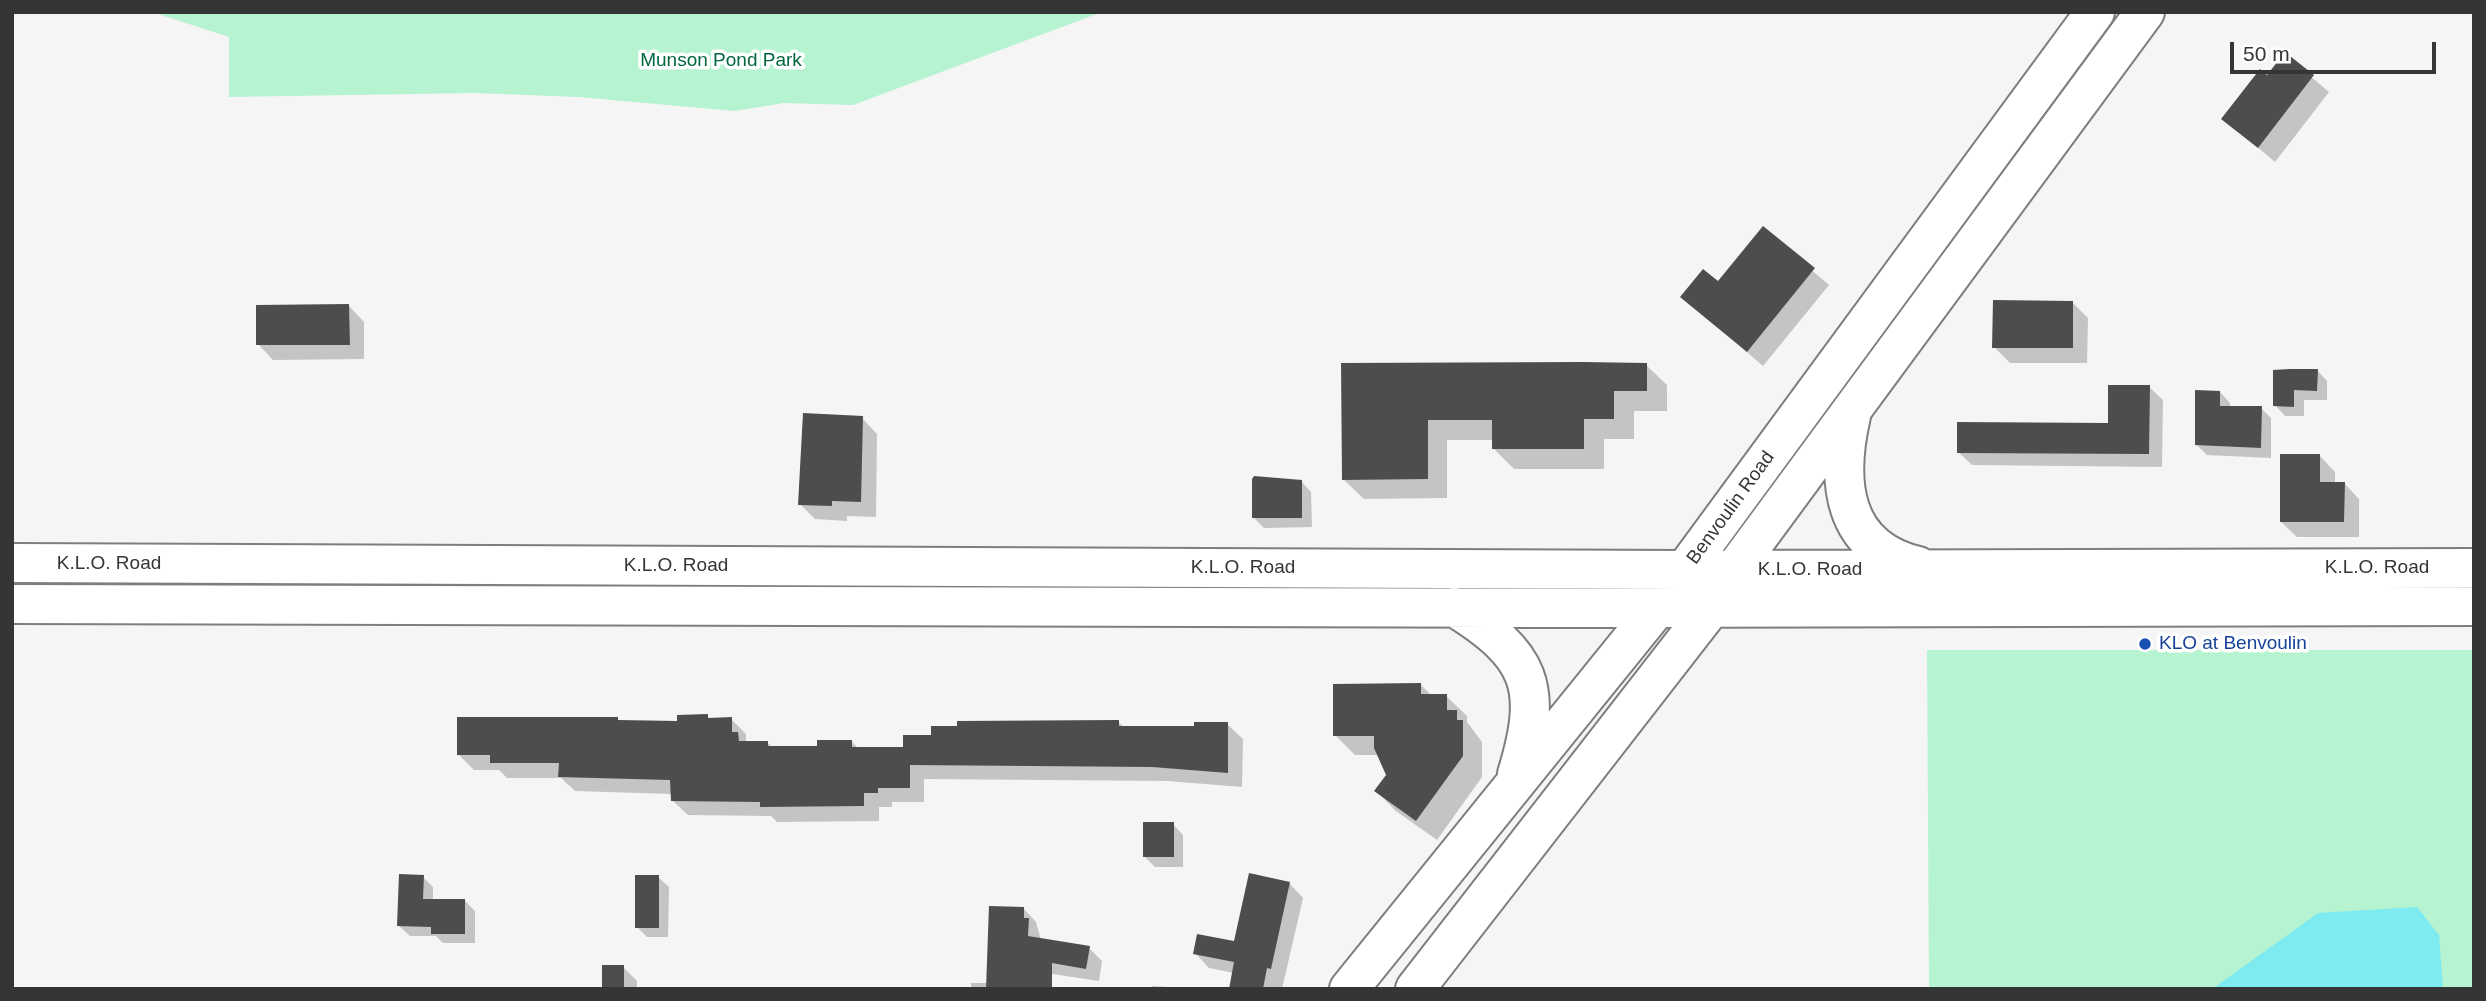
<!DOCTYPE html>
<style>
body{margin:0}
#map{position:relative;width:2486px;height:1001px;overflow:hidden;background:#f5f5f6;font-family:Arial,sans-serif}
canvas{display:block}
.frame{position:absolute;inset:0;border:14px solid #343535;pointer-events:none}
.scale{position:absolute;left:2230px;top:42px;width:206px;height:32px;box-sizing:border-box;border:4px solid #343535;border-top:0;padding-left:9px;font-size:21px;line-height:24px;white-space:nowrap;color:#343535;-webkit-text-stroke:5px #fff;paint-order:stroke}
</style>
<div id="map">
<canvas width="2486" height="1001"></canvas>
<div class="frame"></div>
<div class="scale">50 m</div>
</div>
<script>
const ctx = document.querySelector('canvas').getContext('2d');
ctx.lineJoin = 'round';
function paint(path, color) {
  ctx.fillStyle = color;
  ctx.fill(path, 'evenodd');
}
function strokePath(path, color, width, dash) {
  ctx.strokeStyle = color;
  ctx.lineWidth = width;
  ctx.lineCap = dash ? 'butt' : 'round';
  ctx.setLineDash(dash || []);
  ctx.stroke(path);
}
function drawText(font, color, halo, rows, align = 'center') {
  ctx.font = font + ' Arial,sans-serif';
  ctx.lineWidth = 7;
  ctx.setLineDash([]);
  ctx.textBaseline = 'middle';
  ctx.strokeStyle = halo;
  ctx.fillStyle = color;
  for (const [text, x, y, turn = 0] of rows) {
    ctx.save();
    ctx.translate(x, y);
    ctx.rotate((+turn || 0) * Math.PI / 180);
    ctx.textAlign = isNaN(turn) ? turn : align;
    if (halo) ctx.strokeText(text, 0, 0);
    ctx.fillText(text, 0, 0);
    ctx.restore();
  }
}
const green = new Path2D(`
 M 152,12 L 1102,12 L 853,105 L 784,103 L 735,111 L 578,97 L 474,93 L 229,97 L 229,37 Z
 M 1927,650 L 2474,650 L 2474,989 L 1929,989 Z`);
const water = new Path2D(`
 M 2417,907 L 2439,935 L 2443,989 L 2212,989 L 2318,913 Z`);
const shadow = new Path2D(`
 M 2285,55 L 2329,92 L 2275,162 L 2224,119 L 2268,78 Z
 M 1763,229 L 1829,285 L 1763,366 L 1683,297 L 1719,283 Z
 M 2072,302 L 2088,318 L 2087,363 L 2010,363 L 1994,347 Z
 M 349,306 L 364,322 L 364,359 L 273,360 L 258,344 Z
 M 1343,365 L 1646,365 L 1667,385 L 1667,411 L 1634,411 L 1634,439 L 1604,439 L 1604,469 L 1514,469 L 1494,449 L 1494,440 L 1447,440 L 1447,498 L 1364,499 L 1343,479 Z
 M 2317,370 L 2327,381 L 2327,400 L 2304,400 L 2304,416 L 2285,416 L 2275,405 Z
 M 2149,387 L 2163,400 L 2162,467 L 1972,465 L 1958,452 L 2109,425 Z
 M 2220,392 L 2230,403 L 2230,408 L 2261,408 L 2271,418 L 2271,458 L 2207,455 L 2197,445 Z
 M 862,418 L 877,434 L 876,517 L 847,516 L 847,521 L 815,519 L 800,504 Z
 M 2320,456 L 2335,472 L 2335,483 L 2344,483 L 2359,499 L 2359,537 L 2297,537 L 2281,522 Z
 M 1301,481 L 1311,492 L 1312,527 L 1264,528 L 1254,518 Z
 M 1421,685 L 1432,696 L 1446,696 L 1467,716 L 1467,722 L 1482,742 L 1482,777 L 1437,840 L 1396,811 L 1376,791 L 1388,775 L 1379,755 L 1355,755 L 1335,735 Z
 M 707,716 L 711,720 L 731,719 L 746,734 L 746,742 L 767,742 L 773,748 L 819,748 L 852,742 L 859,749 L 904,749 L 1118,722 L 1124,727 L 1196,728 L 1227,724 L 1243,739 L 1242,787 L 1168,781 L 924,779 L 924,802 L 892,802 L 892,807 L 879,807 L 879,821 L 777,822 L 771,816 L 688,815 L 672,800 L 672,794 L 575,791 L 561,778 L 507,778 L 499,770 L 474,770 L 459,755 L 617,719 L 620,721 L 679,722 Z
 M 1173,824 L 1183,835 L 1183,867 L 1155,867 L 1145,857 Z
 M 423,877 L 433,887 L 433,901 L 465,901 L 475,911 L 475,943 L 443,943 L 436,936 L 410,936 L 399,926 Z
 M 658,877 L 669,887 L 668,937 L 647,937 L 637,927 Z
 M 1289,883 L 1303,898 L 1282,989 L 1231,989 L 1234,973 L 1209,968 L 1195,953 L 1236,943 Z
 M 1023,908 L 1036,922 L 1041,940 L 1089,948 L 1102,961 L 1099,981 L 1032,971 L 1031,989 L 971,989 L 971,983 L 988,983 Z
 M 623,967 L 637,981 L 637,989 L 604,989 Z
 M 1152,986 L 1187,988 L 1188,989 L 1152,989 Z`);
const building = new Path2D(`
 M 2285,52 L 2314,75 L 2258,148 L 2221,119 L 2260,69 L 2267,75 Z
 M 1763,226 L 1815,268 L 1747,352 L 1680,297 L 1703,269 L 1718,281 Z
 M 1993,300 L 2073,301 L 2073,348 L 1992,348 Z
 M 349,304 L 350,345 L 256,345 L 256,305 Z
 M 1583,362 L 1647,363 L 1647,391 L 1614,391 L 1614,419 L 1584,419 L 1584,449 L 1492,449 L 1492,420 L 1428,420 L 1428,479 L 1342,480 L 1341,363 Z
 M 2289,369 L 2318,369 L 2317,391 L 2294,390 L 2294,407 L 2273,406 L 2273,370 Z
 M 2108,385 L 2150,385 L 2149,454 L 1957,453 L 1957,422 L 2108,423 Z
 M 2195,390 L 2220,391 L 2220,406 L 2262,406 L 2261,448 L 2195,445 Z
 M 803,413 L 863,416 L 861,502 L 832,501 L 832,506 L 798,505 Z
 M 2280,454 L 2320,454 L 2320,482 L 2345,482 L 2344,522 L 2280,522 Z
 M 1254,476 L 1302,480 L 1302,518 L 1252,518 L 1252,479 Z
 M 1421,683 L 1421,694 L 1447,694 L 1447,710 L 1457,710 L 1457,720 L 1463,720 L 1463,756 L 1416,821 L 1374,791 L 1386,775 L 1374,748 L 1374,736 L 1333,736 L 1333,684 Z
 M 708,714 L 708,718 L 732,717 L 732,732 L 738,732 L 739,741 L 768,741 L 768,746 L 817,746 L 817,740 L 852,740 L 852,747 L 903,747 L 903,735 L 931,735 L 931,726 L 957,726 L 957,721 L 1119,720 L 1119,726 L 1194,726 L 1194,722 L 1228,722 L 1228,773 L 1152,767 L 910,765 L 910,788 L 878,788 L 878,793 L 864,793 L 864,806 L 760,807 L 760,802 L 671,801 L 670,780 L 558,777 L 559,763 L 490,763 L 490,755 L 457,755 L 457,717 L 618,717 L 618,720 L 677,721 L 677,715 Z
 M 1143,822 L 1174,822 L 1174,857 L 1143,857 Z
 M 1249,873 L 1290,882 L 1271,969 L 1267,968 L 1263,989 L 1229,989 L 1234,962 L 1193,954 L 1197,934 L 1234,941 Z
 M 399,874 L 424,875 L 423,899 L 465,899 L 465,934 L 431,934 L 431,927 L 397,926 Z
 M 635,875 L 659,875 L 659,928 L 635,928 Z
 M 989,906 L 1024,907 L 1024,918 L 1029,918 L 1028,936 L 1090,946 L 1086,969 L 1052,963 L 1052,989 L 986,989 Z
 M 602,965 L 624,965 L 624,989 L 602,989 Z`);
const major = new Path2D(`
 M 1851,416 C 1836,481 1841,548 1918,566
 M 12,563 L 1685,570 L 2474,568
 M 12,604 L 1599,608 L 2474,606
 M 1454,607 C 1531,655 1544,686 1517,774
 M 1349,989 L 1657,608 L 2095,12
 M 1415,989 L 1711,608 L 1734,570 L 2145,12`);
const markers = [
 [2145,644,7,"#1a4fb4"]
];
const parkNames = [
 ["Munson Pond Park",721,61]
];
const streetNames = [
 ["Benvoulin Road",1731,508,-54],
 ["K.L.O. Road",109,564],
 ["K.L.O. Road",676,566],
 ["K.L.O. Road",1243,568],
 ["K.L.O. Road",2377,568],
 ["K.L.O. Road",1810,570]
];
const transitNames = [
 ["KLO at Benvoulin",2159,644]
];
paint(green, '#b6f3d0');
paint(water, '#7eebf1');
paint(shadow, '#0003');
paint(building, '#4e4d4e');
strokePath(major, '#7e7e7f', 42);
strokePath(major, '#fff', 38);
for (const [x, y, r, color] of markers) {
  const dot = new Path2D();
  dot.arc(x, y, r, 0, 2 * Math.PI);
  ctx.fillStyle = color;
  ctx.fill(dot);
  strokePath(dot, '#fff', 2.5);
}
drawText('19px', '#026840', '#fff', parkNames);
drawText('19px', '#343535', '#fff', streetNames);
drawText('19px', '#164399', '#fff', transitNames, 'left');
</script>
